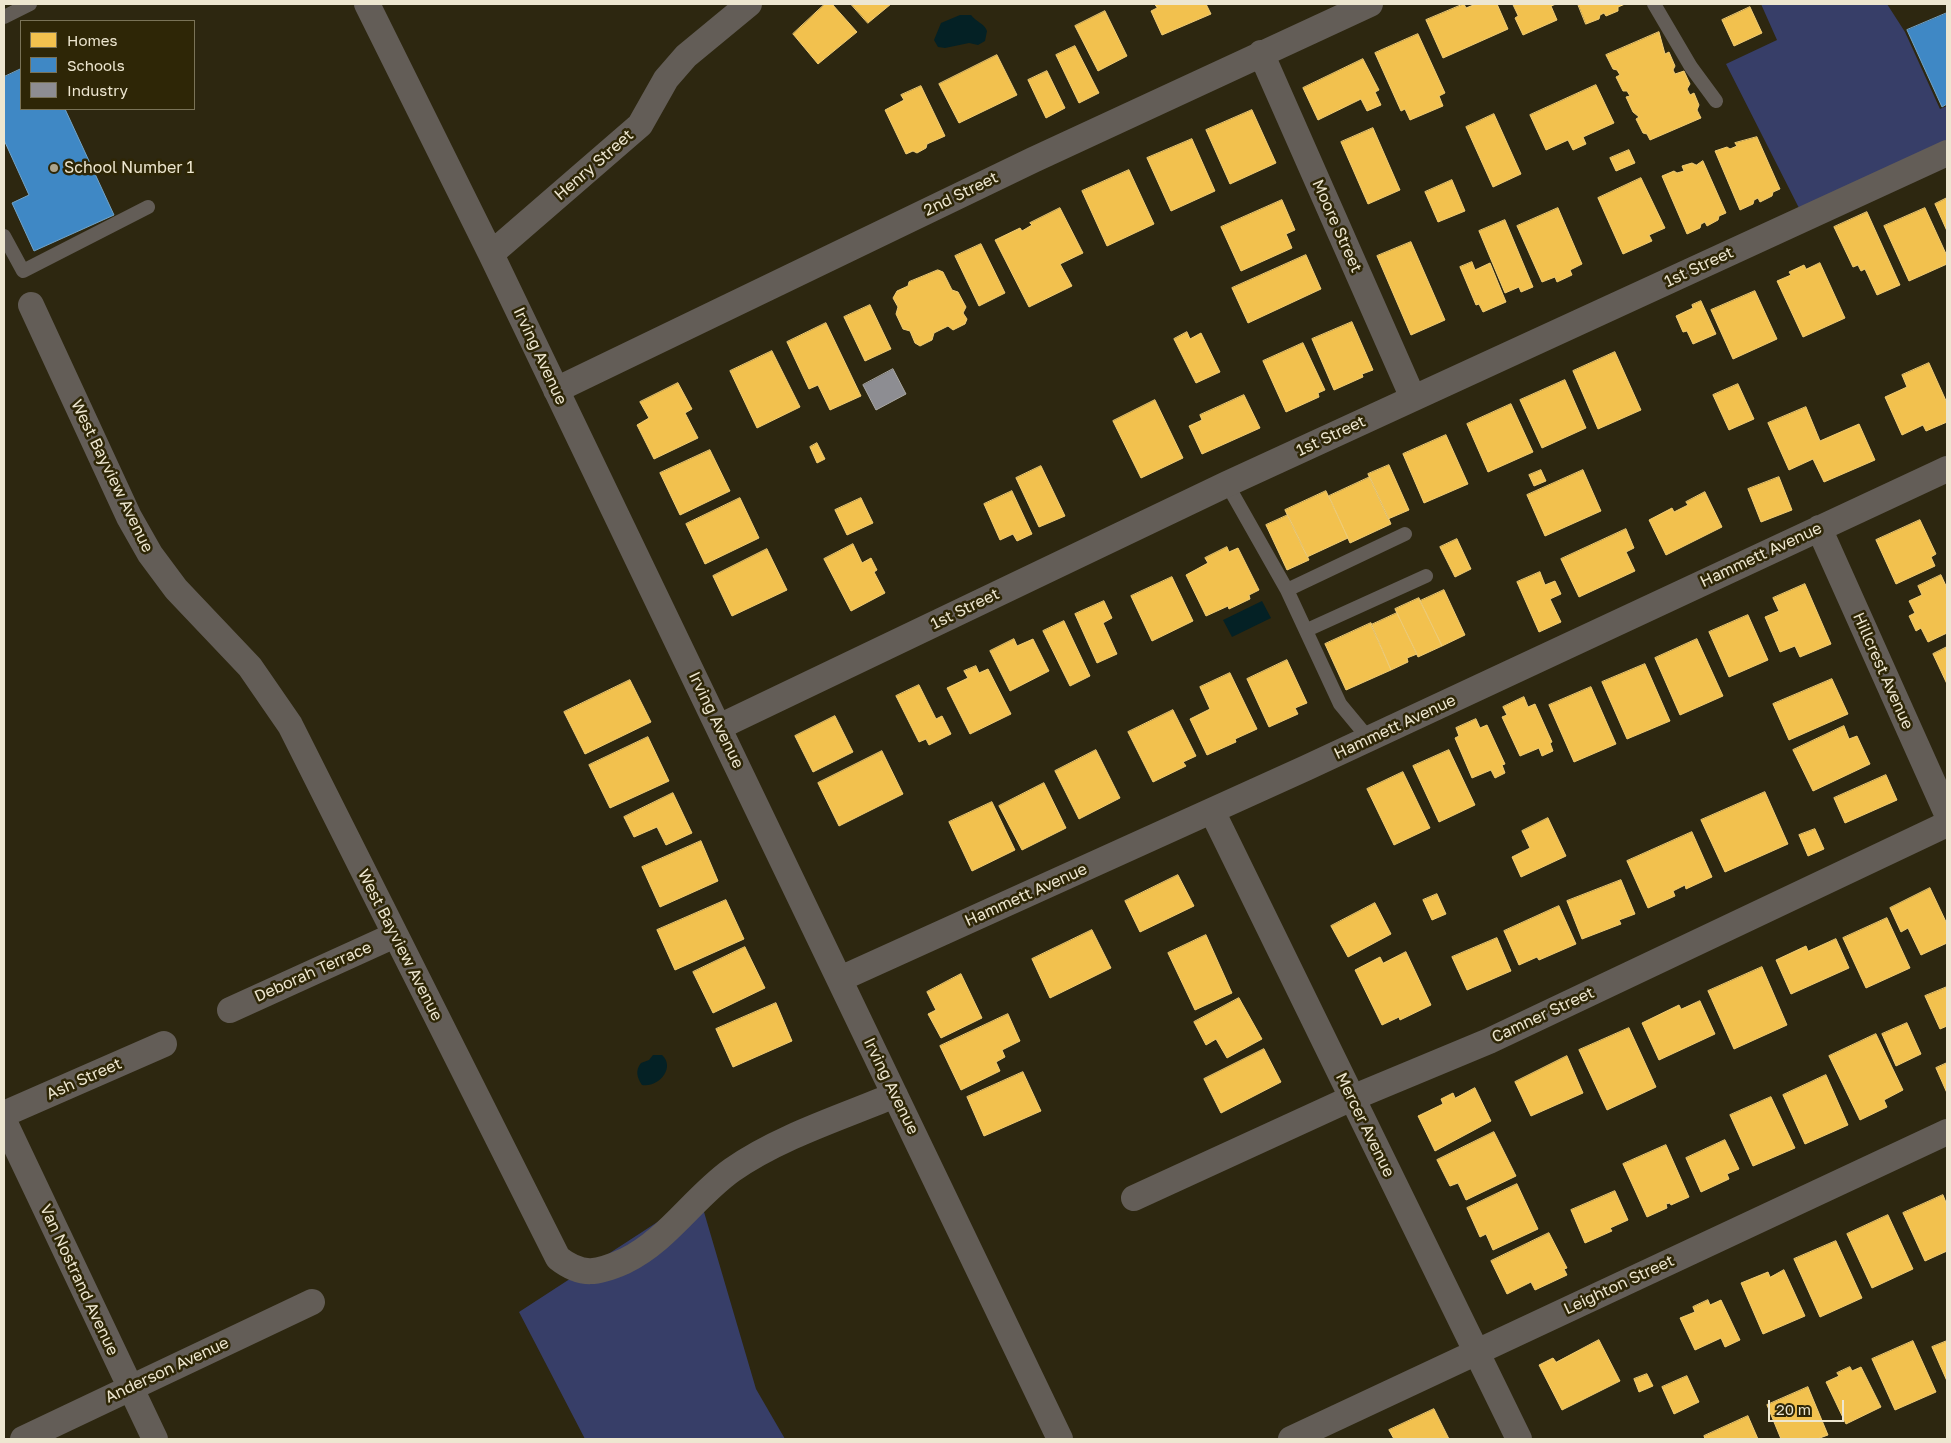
<!DOCTYPE html>
<style>
body{margin:0}
#map{position:relative;width:1951px;height:1443px;overflow:hidden;background:#2d2710;font-family:"Golos Text",sans-serif}
canvas{display:block}
.frame{position:absolute;inset:0;border:5px solid #ede6d0;pointer-events:none}
.legend{position:absolute;left:20px;top:20px;width:175px;height:90px;box-sizing:border-box;background:#2e2606;border:1px solid #7a7357;margin:0;padding:6px 9px;list-style:none;font-size:15px;color:#ede6d0}
.legend li{display:flex;align-items:center;gap:10px;height:25px}
.legend b{width:25px;border:1px solid #7a7357}
.scale{position:absolute;left:1768px;top:1400px;width:76px;height:22px;box-sizing:border-box;border:2px solid #ede6d0;border-top:0;padding-left:6px;font-size:15px;line-height:18px;white-space:nowrap;color:#ede6d0;-webkit-text-stroke:4px #2e2606;paint-order:stroke}
</style>
<div id="map">
<canvas width="1951" height="1443"></canvas>
<div class="frame"></div>
<ul class="legend">
<li><b style="height:14px;background:#f2c14e"></b>Homes</li>
<li><b style="height:14px;background:#3f88c5"></b>Schools</li>
<li><b style="height:14px;background:#8d8d92"></b>Industry</li>
</ul>
<div class="scale">20 m</div>
</div>
<script>
const ctx = document.querySelector('canvas').getContext('2d');
ctx.lineJoin = 'round';
function paint(path, color) {
  ctx.fillStyle = color;
  ctx.fill(path, 'evenodd');
}
function strokePath(path, color, width, dash) {
  ctx.strokeStyle = color;
  ctx.lineWidth = width;
  ctx.lineCap = dash ? 'butt' : 'round';
  ctx.setLineDash(dash || []);
  ctx.stroke(path);
}
function drawText(font, color, halo, rows, align = 'center') {
  ctx.font = font + ' "Golos Text",sans-serif';
  ctx.lineWidth = 5;
  ctx.setLineDash([]);
  ctx.textBaseline = 'middle';
  ctx.strokeStyle = halo;
  ctx.fillStyle = color;
  for (const [text, x, y, turn = 0] of rows) {
    ctx.save();
    ctx.translate(x, y);
    ctx.rotate((+turn || 0) * Math.PI / 180);
    ctx.textAlign = isNaN(turn) ? turn : align;
    if (halo) ctx.strokeText(text, 0, 0);
    ctx.fillText(text, 0, 0);
    ctx.restore();
  }
}
const green = new Path2D(`
 M 1761,4 L 1887,4 L 1905,32 L 1940,109 L 1947,106 L 1947,140 L 1800,210 L 1726,64 L 1777,40 Z
 M 699,1195 L 756,1389 L 785,1439 L 585,1439 L 519,1312 Z`);
const water = new Path2D(`
 M 960,15 L 971,15 C 976,22 984,23 987,31 L 985,41 L 978,45 L 969,43 L 945,48 L 938,47 L 934,40 L 941,23 Z
 M 1262,601 L 1271,618 L 1232,637 L 1223,620 Z
 M 653,1055 L 662,1055 C 676,1068 658,1088 642,1085 C 637,1078 635,1070 641,1063 L 649,1060 Z`);
const homes = new Path2D(`
 M 825,4 L 832,4 L 857,32 L 818,64 L 793,34 Z
 M 851,4 L 891,4 L 868,23 Z
 M 1155,4 L 1206,4 L 1211,14 L 1162,35 L 1151,11 L 1157,8 Z
 M 1464,4 L 1466,8 L 1476,4 L 1497,4 L 1508,29 L 1443,58 L 1426,20 Z
 M 1513,4 L 1556,4 L 1551,6 L 1557,20 L 1523,35 L 1515,18 L 1518,16 Z
 M 1578,4 L 1625,4 L 1618,7 L 1618,11 L 1606,16 L 1604,13 L 1600,15 L 1599,19 L 1586,24 Z
 M 1750,7 L 1762,33 L 1734,46 L 1722,20 Z
 M 1105,11 L 1127,56 L 1098,71 L 1075,26 Z
 M 1659,32 L 1665,54 L 1669,52 L 1675,66 L 1673,70 L 1675,74 L 1684,71 L 1690,84 L 1687,89 L 1690,95 L 1694,93 L 1699,105 L 1697,110 L 1701,118 L 1650,140 L 1647,134 L 1643,133 L 1636,119 L 1639,117 L 1633,112 L 1626,97 L 1630,96 L 1627,91 L 1623,91 L 1616,77 L 1620,75 L 1617,70 L 1613,69 L 1606,55 Z
 M 1418,34 L 1445,93 L 1439,96 L 1443,106 L 1410,120 L 1405,109 L 1401,111 L 1375,53 Z
 M 1075,46 L 1099,93 L 1079,103 L 1056,55 Z
 M 997,55 L 1017,95 L 959,123 L 939,84 Z
 M 1363,59 L 1379,90 L 1375,92 L 1381,105 L 1367,111 L 1361,99 L 1318,120 L 1303,88 Z
 M 1047,71 L 1065,108 L 1046,118 L 1028,80 Z
 M 1596,85 L 1614,123 L 1583,137 L 1586,144 L 1573,150 L 1568,140 L 1546,150 L 1530,115 Z
 M 921,86 L 945,136 L 927,144 L 926,148 L 917,153 L 913,151 L 906,154 L 885,110 L 904,100 L 901,95 Z
 M 1252,110 L 1276,163 L 1230,184 L 1206,130 Z
 M 1494,114 L 1521,174 L 1493,187 L 1466,127 Z
 M 1373,128 L 1400,190 L 1368,204 L 1341,142 Z
 M 1757,137 L 1780,189 L 1773,192 L 1772,196 L 1760,202 L 1758,198 L 1754,200 L 1753,204 L 1740,210 L 1715,151 L 1727,147 L 1730,149 L 1737,146 L 1735,143 Z
 M 1192,139 L 1215,191 L 1171,211 L 1147,158 Z
 M 1629,150 L 1635,163 L 1616,171 L 1610,158 Z
 M 1703,161 L 1726,213 L 1719,216 L 1718,220 L 1707,226 L 1705,222 L 1701,224 L 1700,228 L 1687,234 L 1662,176 L 1674,171 L 1677,173 L 1684,171 L 1682,166 L 1692,163 L 1696,165 Z
 M 1129,170 L 1154,224 L 1107,246 L 1082,191 Z
 M 1641,178 L 1665,228 L 1649,235 L 1652,241 L 1623,254 L 1598,198 Z
 M 1452,180 L 1465,211 L 1438,222 L 1425,192 Z
 M 1947,198 L 1947,231 L 1935,204 Z
 M 1282,200 L 1295,230 L 1286,234 L 1292,248 L 1241,271 L 1221,227 Z
 M 1060,208 L 1083,253 L 1060,264 L 1072,286 L 1029,307 L 995,240 L 1020,228 L 1022,231 L 1032,225 L 1030,223 Z
 M 1558,208 L 1582,264 L 1570,270 L 1572,275 L 1557,282 L 1555,277 L 1542,282 L 1517,226 Z
 M 1925,208 L 1947,256 L 1947,264 L 1909,281 L 1884,226 Z
 M 1867,212 L 1900,285 L 1877,295 L 1865,269 L 1861,271 L 1858,265 L 1853,267 L 1834,227 Z
 M 1505,220 L 1533,287 L 1521,292 L 1519,287 L 1505,293 L 1479,231 Z
 M 1411,242 L 1445,320 L 1411,335 L 1377,256 Z
 M 981,244 L 1005,293 L 979,306 L 955,256 Z
 M 1306,255 L 1321,289 L 1248,323 L 1232,288 Z
 M 1472,262 L 1475,270 L 1490,263 L 1506,302 L 1483,312 L 1479,304 L 1476,305 L 1460,267 Z
 M 1820,263 L 1845,318 L 1803,337 L 1777,281 L 1791,275 L 1789,272 L 1804,265 L 1806,269 Z
 M 938,270 L 943,272 L 952,290 L 958,292 L 966,307 L 963,313 L 967,319 L 965,324 L 953,330 L 948,326 L 934,333 L 932,340 L 920,346 L 915,343 L 910,331 L 903,329 L 896,314 L 898,307 L 893,298 L 897,291 L 908,286 L 909,282 Z
 M 1755,291 L 1777,339 L 1733,359 L 1711,310 Z
 M 1701,301 L 1716,334 L 1693,344 L 1687,331 L 1683,332 L 1676,316 L 1693,308 L 1692,305 Z
 M 870,305 L 891,349 L 865,361 L 844,317 Z
 M 1352,322 L 1373,370 L 1362,374 L 1363,377 L 1334,390 L 1312,339 Z
 M 826,323 L 861,396 L 830,410 L 818,385 L 809,389 L 787,342 Z
 M 1187,332 L 1190,339 L 1201,333 L 1220,372 L 1196,383 L 1174,339 Z
 M 1303,343 L 1325,390 L 1318,393 L 1319,397 L 1286,412 L 1263,361 Z
 M 772,351 L 800,407 L 757,428 L 730,371 Z
 M 1615,352 L 1641,410 L 1598,429 L 1573,371 Z
 M 1929,363 L 1947,403 L 1947,422 L 1926,431 L 1923,425 L 1902,435 L 1885,397 L 1907,387 L 1902,375 Z
 M 1565,380 L 1586,428 L 1542,448 L 1520,400 Z
 M 678,383 L 692,409 L 685,413 L 698,438 L 654,459 L 637,425 L 649,418 L 640,402 Z
 M 1738,384 L 1754,419 L 1729,430 L 1713,395 Z
 M 1244,395 L 1260,428 L 1202,454 L 1189,426 L 1202,420 L 1200,415 Z
 M 1155,400 L 1183,458 L 1141,478 L 1113,421 Z
 M 1511,404 L 1533,452 L 1488,472 L 1467,424 Z
 M 1806,407 L 1820,441 L 1859,424 L 1875,460 L 1824,482 L 1813,459 L 1789,470 L 1768,423 Z
 M 1446,435 L 1468,484 L 1424,503 L 1403,454 Z
 M 817,443 L 825,459 L 817,463 L 810,447 Z
 M 710,450 L 730,491 L 680,515 L 660,473 Z
 M 1389,465 L 1409,510 L 1388,519 L 1368,474 Z
 M 1041,466 L 1065,516 L 1039,527 L 1016,478 Z
 M 1541,470 L 1546,481 L 1534,486 L 1529,475 Z
 M 1583,470 L 1601,511 L 1545,536 L 1527,495 Z
 M 1370,477 L 1391,524 L 1350,543 L 1329,496 Z
 M 1779,477 L 1792,510 L 1761,522 L 1748,489 Z
 M 1012,491 L 1032,534 L 1017,541 L 1013,534 L 1000,540 L 984,504 Z
 M 1326,491 L 1348,538 L 1307,557 L 1285,510 Z
 M 1705,492 L 1722,527 L 1666,555 L 1649,520 L 1672,508 L 1674,512 L 1688,505 L 1686,502 Z
 M 740,498 L 759,538 L 705,564 L 686,524 Z
 M 861,498 L 873,523 L 847,535 L 835,510 Z
 M 1288,515 L 1309,560 L 1287,570 L 1266,525 Z
 M 1920,520 L 1936,554 L 1931,557 L 1935,566 L 1896,584 L 1876,540 Z
 M 1626,529 L 1634,548 L 1626,552 L 1635,571 L 1579,597 L 1561,559 Z
 M 1457,539 L 1471,569 L 1455,577 L 1440,547 Z
 M 853,544 L 862,563 L 871,558 L 877,570 L 874,572 L 885,593 L 851,611 L 824,559 Z
 M 1227,547 L 1229,552 L 1238,548 L 1259,590 L 1249,595 L 1250,599 L 1229,609 L 1228,606 L 1206,616 L 1186,575 L 1208,563 L 1205,558 Z
 M 767,549 L 787,590 L 732,616 L 713,576 Z
 M 1540,572 L 1545,585 L 1555,581 L 1561,594 L 1550,599 L 1561,622 L 1539,632 L 1517,582 Z
 M 1941,575 L 1947,588 L 1947,633 L 1928,642 L 1921,628 L 1916,631 L 1909,616 L 1915,613 L 1909,601 L 1922,595 L 1918,586 Z
 M 1172,577 L 1193,621 L 1152,641 L 1131,596 Z
 M 1805,584 L 1831,644 L 1800,657 L 1795,646 L 1780,652 L 1765,617 L 1779,611 L 1773,598 Z
 M 1444,590 L 1465,635 L 1442,646 L 1420,601 Z
 M 1419,598 L 1442,646 L 1418,657 L 1395,609 Z
 M 1104,601 L 1112,618 L 1103,623 L 1117,654 L 1097,663 L 1075,614 Z
 M 1397,613 L 1417,654 L 1407,658 L 1408,662 L 1391,670 L 1371,625 Z
 M 1748,615 L 1768,660 L 1729,677 L 1709,632 Z
 M 1064,621 L 1090,676 L 1070,686 L 1043,631 Z
 M 1371,623 L 1391,670 L 1346,690 L 1325,644 Z
 M 1014,639 L 1017,646 L 1033,639 L 1049,671 L 1010,691 L 990,651 Z
 M 1697,639 L 1723,696 L 1680,715 L 1655,658 Z
 M 1947,647 L 1947,684 L 1933,654 Z
 M 1287,660 L 1307,703 L 1295,708 L 1298,714 L 1269,727 L 1247,679 Z
 M 1645,664 L 1670,721 L 1627,739 L 1602,682 Z
 M 976,666 L 979,673 L 988,669 L 1011,714 L 970,734 L 947,688 L 968,678 L 964,671 Z
 M 1230,673 L 1257,729 L 1235,739 L 1236,742 L 1207,755 L 1190,719 L 1210,709 L 1200,687 Z
 M 1832,679 L 1848,714 L 1789,740 L 1773,704 Z
 M 630,680 L 651,722 L 585,754 L 564,712 Z
 M 919,685 L 936,719 L 942,716 L 951,734 L 929,745 L 926,739 L 919,742 L 896,696 Z
 M 1591,687 L 1616,744 L 1574,762 L 1549,705 Z
 M 1524,697 L 1528,707 L 1535,704 L 1552,742 L 1550,743 L 1553,751 L 1542,756 L 1539,748 L 1520,756 L 1502,717 L 1507,715 L 1503,707 Z
 M 1173,710 L 1196,756 L 1183,762 L 1186,766 L 1153,782 L 1128,732 Z
 M 835,716 L 853,752 L 813,772 L 795,736 Z
 M 1476,719 L 1480,728 L 1487,725 L 1505,764 L 1502,765 L 1505,773 L 1495,778 L 1491,770 L 1472,778 L 1455,738 L 1459,736 L 1456,728 Z
 M 1844,726 L 1849,739 L 1857,736 L 1870,764 L 1813,791 L 1793,750 Z
 M 648,737 L 669,781 L 610,808 L 589,765 Z
 M 1096,750 L 1120,798 L 1079,819 L 1055,771 Z
 M 1449,750 L 1475,805 L 1439,822 L 1413,766 Z
 M 882,751 L 903,794 L 839,826 L 818,783 Z
 M 1403,772 L 1430,828 L 1394,845 L 1367,789 Z
 M 1886,775 L 1897,800 L 1845,823 L 1834,798 Z
 M 1044,783 L 1066,828 L 1022,850 L 999,806 Z
 M 1765,792 L 1788,844 L 1725,872 L 1701,820 Z
 M 673,793 L 692,833 L 666,845 L 657,827 L 634,837 L 624,817 Z
 M 992,802 L 1015,850 L 972,871 L 949,822 Z
 M 1548,818 L 1566,856 L 1521,877 L 1512,857 L 1530,848 L 1522,831 Z
 M 1815,829 L 1824,849 L 1808,856 L 1799,835 Z
 M 1692,832 L 1712,877 L 1686,889 L 1685,885 L 1673,891 L 1675,896 L 1648,908 L 1627,861 Z
 M 701,841 L 718,881 L 660,907 L 642,867 Z
 M 1178,875 L 1194,906 L 1140,932 L 1125,901 Z
 M 1621,880 L 1635,914 L 1619,920 L 1621,924 L 1582,939 L 1567,901 Z
 M 1930,888 L 1947,924 L 1947,943 L 1921,955 L 1908,928 L 1901,932 L 1890,908 Z
 M 1437,894 L 1446,914 L 1432,920 L 1423,900 Z
 M 726,900 L 744,939 L 675,970 L 657,930 Z
 M 1375,903 L 1391,934 L 1348,957 L 1331,926 Z
 M 1559,906 L 1576,944 L 1539,960 L 1537,957 L 1519,965 L 1504,931 Z
 M 1887,918 L 1910,968 L 1866,988 L 1843,938 Z
 M 1092,930 L 1111,968 L 1050,998 L 1032,959 Z
 M 1206,935 L 1232,993 L 1195,1010 L 1168,953 Z
 M 1497,938 L 1511,971 L 1467,990 L 1452,957 Z
 M 1836,939 L 1849,968 L 1791,994 L 1776,960 L 1806,946 L 1808,951 Z
 M 745,947 L 765,988 L 713,1013 L 693,972 Z
 M 1406,952 L 1431,1005 L 1400,1020 L 1399,1017 L 1382,1025 L 1355,970 L 1380,957 L 1383,963 Z
 M 1762,967 L 1787,1025 L 1734,1049 L 1708,991 Z
 M 961,974 L 982,1018 L 941,1038 L 928,1014 L 936,1010 L 927,992 Z
 M 1947,987 L 1947,1026 L 1940,1029 L 1925,996 Z
 M 1239,998 L 1262,1039 L 1227,1058 L 1216,1039 L 1206,1045 L 1194,1022 Z
 M 1700,1001 L 1715,1034 L 1659,1060 L 1642,1023 L 1679,1005 L 1681,1009 Z
 M 776,1003 L 792,1041 L 733,1067 L 716,1029 Z
 M 1008,1014 L 1020,1041 L 1002,1050 L 1005,1057 L 996,1062 L 1000,1071 L 961,1090 L 940,1046 Z
 M 1907,1023 L 1921,1054 L 1896,1066 L 1882,1034 Z
 M 1629,1028 L 1656,1087 L 1607,1110 L 1579,1050 Z
 M 1876,1034 L 1903,1090 L 1884,1100 L 1887,1107 L 1860,1120 L 1829,1056 Z
 M 1264,1049 L 1281,1082 L 1221,1113 L 1204,1079 Z
 M 1567,1056 L 1583,1093 L 1531,1116 L 1515,1082 Z
 M 1947,1063 L 1947,1093 L 1936,1068 Z
 M 1023,1072 L 1041,1111 L 984,1136 L 967,1097 Z
 M 1826,1075 L 1848,1125 L 1805,1144 L 1783,1095 Z
 M 1475,1088 L 1491,1121 L 1435,1151 L 1418,1116 L 1443,1104 L 1441,1099 L 1453,1093 L 1455,1098 Z
 M 1771,1097 L 1795,1148 L 1753,1166 L 1730,1115 Z
 M 1494,1132 L 1516,1176 L 1466,1200 L 1458,1183 L 1450,1186 L 1437,1160 Z
 M 1725,1140 L 1739,1169 L 1727,1174 L 1729,1179 L 1701,1192 L 1686,1158 Z
 M 1666,1145 L 1689,1197 L 1671,1205 L 1670,1203 L 1666,1204 L 1667,1208 L 1647,1217 L 1623,1164 Z
 M 1517,1184 L 1538,1229 L 1493,1250 L 1486,1234 L 1480,1237 L 1467,1208 Z
 M 1615,1191 L 1628,1220 L 1610,1228 L 1612,1231 L 1585,1243 L 1571,1210 Z
 M 1943,1195 L 1947,1205 L 1947,1251 L 1925,1261 L 1903,1213 Z
 M 1888,1215 L 1913,1269 L 1872,1288 L 1847,1234 Z
 M 1549,1233 L 1567,1268 L 1564,1269 L 1567,1275 L 1535,1290 L 1531,1282 L 1507,1294 L 1491,1261 Z
 M 1836,1241 L 1862,1298 L 1820,1317 L 1794,1259 Z
 M 1784,1270 L 1805,1316 L 1763,1334 L 1741,1283 L 1768,1272 L 1770,1277 Z
 M 1708,1300 L 1710,1305 L 1721,1300 L 1740,1340 L 1725,1347 L 1721,1338 L 1695,1350 L 1680,1318 L 1695,1312 L 1693,1307 Z
 M 1599,1340 L 1620,1381 L 1562,1410 L 1539,1365 L 1553,1358 L 1556,1362 Z
 M 1913,1341 L 1936,1392 L 1895,1410 L 1872,1359 Z
 M 1947,1341 L 1947,1381 L 1932,1347 Z
 M 1850,1367 L 1852,1371 L 1861,1367 L 1881,1407 L 1846,1424 L 1826,1382 L 1839,1376 L 1837,1373 Z
 M 1647,1374 L 1653,1386 L 1639,1392 L 1634,1379 Z
 M 1687,1376 L 1699,1402 L 1674,1414 L 1662,1387 Z
 M 1808,1387 L 1828,1435 L 1817,1439 L 1781,1439 L 1767,1405 Z
 M 1434,1409 L 1449,1439 L 1394,1439 L 1389,1430 Z
 M 1748,1416 L 1758,1439 L 1705,1439 L 1704,1436 Z`);
const schools = new Path2D(`
 M 1947,13 L 1947,104 L 1942,107 L 1907,30 Z
 M 21,69 L 21,109 L 65,109 L 114,215 L 34,251 L 12,203 L 29,195 L 4,140 L 4,77 Z`);
const industry = new Path2D(`
 M 893,369 L 906,394 L 876,410 L 863,385 Z`);
const lane = new Path2D(`
 M 1654,4 L 1691,67 L 1716,101
 M 4,17 L 30,4
 M 4,236 L 23,271 L 148,207
 M 1227,484 L 1287,590 L 1340,704 L 1369,739
 M 1287,590 L 1405,534
 M 1307,630 L 1426,576`);
const street = new Path2D(`
 M 367,4 L 491,254 L 1060,1439
 M 1261,53 L 1413,398
 M 491,254 L 640,125 L 666,79 L 686,56 L 749,4
 M 31,305 L 129,517 L 150,554 L 176,589 L 250,667 L 290,725 L 558,1258 C 582,1277 598,1273 625,1261 C 667,1241 694,1197 732,1170 C 779,1137 842,1117 895,1095
 M 556,390 L 1033,160 L 1370,4
 M 1819,528 L 1947,814
 M 719,727 L 1227,484 L 1947,153
 M 1212,811 L 1519,1439
 M 840,979 L 1306,768 L 1947,469
 M 230,1010 L 395,935
 M 4,1114 L 164,1044
 M 4,1121 L 155,1439
 M 1134,1198 L 1352,1098 L 1489,1041 L 1947,824
 M 23,1439 L 312,1302
 M 1291,1439 L 1947,1132`);
const markers = [
 [54,168,5,"#aaa38d"]
];
const streetNames = [
 ["Henry Street",594,165,-41],
 ["2nd Street",961,194,-26],
 ["Moore Street",1337,226,66],
 ["1st Street",1699,267,-25],
 ["Irving Avenue",540,356,65],
 ["1st Street",1331,436,-25],
 ["West Bayview Avenue",112,476,64],
 ["Hammett Avenue",1761,555,-25],
 ["1st Street",965,609,-26],
 ["Hillcrest Avenue",1883,671,66],
 ["Irving Avenue",716,720,64],
 ["Hammett Avenue",1395,727,-25],
 ["Hammett Avenue",1026,895,-24],
 ["West Bayview Avenue",400,945,63],
 ["Deborah Terrace",313,972,-24],
 ["Camner Street",1543,1015,-25],
 ["Ash Street",84,1079,-24],
 ["Irving Avenue",891,1086,64],
 ["Mercer Avenue",1365,1125,64],
 ["Van Nostrand Avenue",79,1280,65],
 ["Leighton Street",1619,1285,-25],
 ["Anderson Avenue",167,1370,-25]
];
const poiNames = [
 ["School Number 1",64,168]
];
paint(green, '#373e68');
paint(water, '#042125');
paint(homes, '#f2c14e');
strokePath(homes, '#f0cc75', 1);
paint(schools, '#3f88c5');
strokePath(schools, '#73a4c8', 1);
paint(industry, '#8d8d92');
strokePath(industry, '#aaa8a5', 1);
strokePath(lane, '#635d57', 14);
strokePath(street, '#635d57', 26);
for (const [x, y, r, color] of markers) {
  const dot = new Path2D();
  dot.arc(x, y, r, 0, 2 * Math.PI);
  ctx.fillStyle = color;
  ctx.fill(dot);
  strokePath(dot, '#2e2606', 2);
}
drawText('16px', '#ede6d0', '#2e2606', streetNames);
drawText('16px', '#ede6d0', '#2e2606', poiNames, 'left');
</script>
